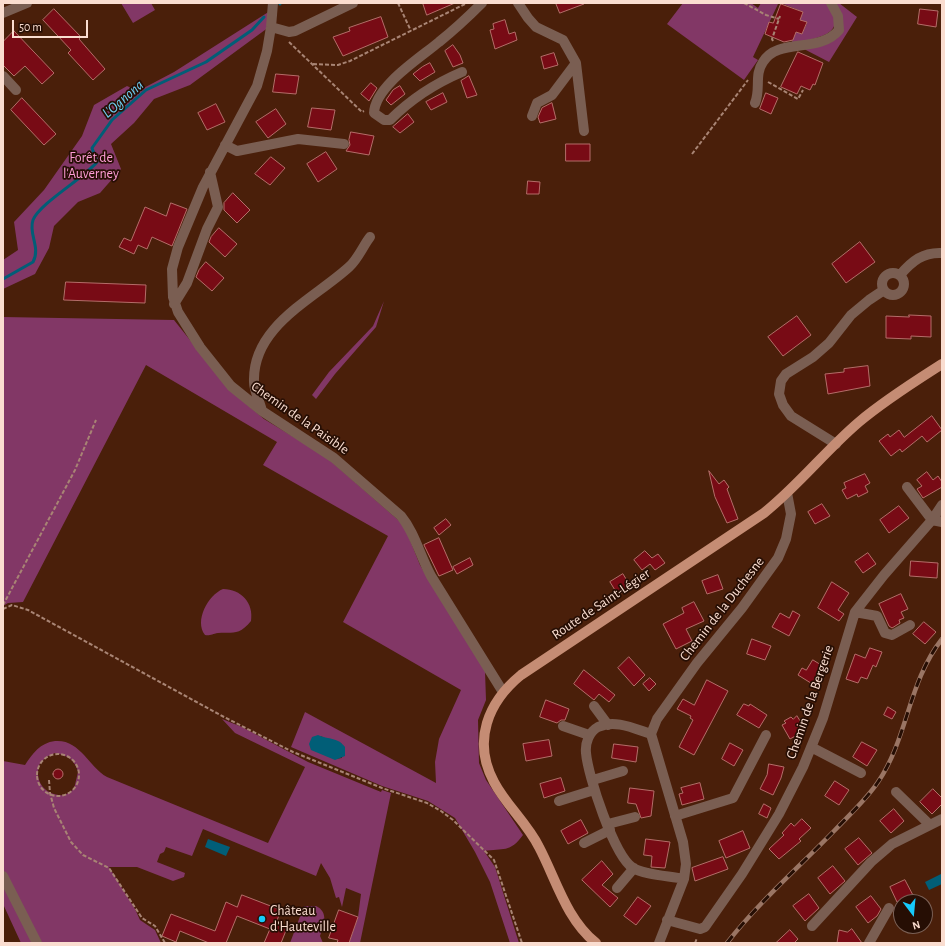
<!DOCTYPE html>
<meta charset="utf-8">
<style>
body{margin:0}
#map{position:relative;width:945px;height:946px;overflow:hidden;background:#4a1f0a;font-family:"Alegreya Sans",sans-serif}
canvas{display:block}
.frame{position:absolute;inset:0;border:4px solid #faddd0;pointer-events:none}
.north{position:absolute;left:893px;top:894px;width:40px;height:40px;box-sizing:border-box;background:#260e04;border:1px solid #7b6156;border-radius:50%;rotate:164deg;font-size:11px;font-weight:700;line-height:16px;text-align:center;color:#faddd0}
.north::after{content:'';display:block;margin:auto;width:14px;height:18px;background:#16cafb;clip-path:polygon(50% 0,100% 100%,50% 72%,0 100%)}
.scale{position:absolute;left:12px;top:20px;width:76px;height:18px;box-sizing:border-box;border:2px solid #faddd0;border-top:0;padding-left:5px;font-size:12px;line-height:14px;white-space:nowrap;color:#faddd0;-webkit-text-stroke:3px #260e04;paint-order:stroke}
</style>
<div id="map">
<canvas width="945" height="946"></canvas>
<div class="frame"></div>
<div class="north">N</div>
<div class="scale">50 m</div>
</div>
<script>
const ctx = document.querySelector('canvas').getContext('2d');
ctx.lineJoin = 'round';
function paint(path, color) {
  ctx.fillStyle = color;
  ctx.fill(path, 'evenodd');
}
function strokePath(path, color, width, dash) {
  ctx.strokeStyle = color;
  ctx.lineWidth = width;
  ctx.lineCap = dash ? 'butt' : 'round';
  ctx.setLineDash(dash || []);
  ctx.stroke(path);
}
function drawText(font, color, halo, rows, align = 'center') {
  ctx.font = font + ' "Alegreya Sans",sans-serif';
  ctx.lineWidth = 3.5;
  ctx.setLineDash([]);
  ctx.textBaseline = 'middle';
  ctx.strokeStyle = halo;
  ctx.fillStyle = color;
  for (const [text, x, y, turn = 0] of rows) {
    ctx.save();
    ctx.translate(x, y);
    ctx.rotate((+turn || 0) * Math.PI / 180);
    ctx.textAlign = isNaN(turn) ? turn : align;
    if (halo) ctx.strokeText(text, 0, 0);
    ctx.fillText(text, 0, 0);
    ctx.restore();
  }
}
const green = new Path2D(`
 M 121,3 L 151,3 L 155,10 L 133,23 Z
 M 683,3 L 751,3 L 758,8 L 761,3 L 778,4 L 753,57 L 758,60 L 744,80 L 667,24 Z
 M 827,3 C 851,36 815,38 791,44 L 796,32 L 802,34 L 807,23 L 800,20 L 803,12 L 781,3 Z
 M 835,3 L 839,3 L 857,17 L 829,62 L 804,49 L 838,35 Z
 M 270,11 L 269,27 L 190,85 L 154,99 L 134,123 L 111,144 L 121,169 L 100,193 L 78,202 L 54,226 L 49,248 L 35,274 L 3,289 L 3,260 L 18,250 L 14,222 L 44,190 L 82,136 L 94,105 L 127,86 L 138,91 L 174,72 Z
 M 384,301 L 376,327 L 335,374 L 316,399 L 312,395 L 329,372 L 373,326 Z
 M 3,317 L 174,320 L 229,389 L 264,419 L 325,456 L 404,525 L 420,565 L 485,671 L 486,700 L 478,720 L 479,763 L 486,780 L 523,835 C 510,853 503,848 484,851 L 495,867 L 519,943 L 510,943 L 490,882 L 475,852 L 455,818 L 428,801 L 382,786 L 291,747 L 305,712 L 436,783 L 435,762 L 439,739 L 461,690 L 343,622 L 388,536 L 263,465 L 277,442 L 146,365 L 23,602 L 8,603 L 3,606 ZM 321,736 C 326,740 335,740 342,744 L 342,758 L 335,759 L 331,757 Z
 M 223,589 C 241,589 254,603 251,621 C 239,636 232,632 218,633 C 212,634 210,636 205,635 C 194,621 208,595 223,589 Z
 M 222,719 L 242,727 L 308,762 L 381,792 L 382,790 L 391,793 L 360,943 L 349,943 L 358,917 L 361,894 L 346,888 L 342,907 L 339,897 L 336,898 L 330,878 L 321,863 L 316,876 L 203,829 L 192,856 L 166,847 L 164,852 L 160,854 L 157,862 L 185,873 L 184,877 L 173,881 L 137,867 L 109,867 L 135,909 L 140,920 L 155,930 L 161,943 L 40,943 L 32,930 L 3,870 L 3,761 L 25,765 C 33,753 40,743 55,741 C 80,739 88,766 107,777 L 268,843 L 305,767 L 235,733 ZM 55,753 C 67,755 75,760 78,772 L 74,789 L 65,795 C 47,797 34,783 39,765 L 46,757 Z
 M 3,881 L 34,943 L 21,943 L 3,904 Z
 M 304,906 L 316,906 C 329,912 324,926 320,936 L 323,943 L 290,943 Z`);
const water = new Path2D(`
 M 318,735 C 324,738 332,738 338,741 C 341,742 343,745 345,747 L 345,756 L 335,760 L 311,750 L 309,744 L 312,737 Z
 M 208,839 L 230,847 L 226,856 L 205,847 Z
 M 941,874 L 942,884 L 929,890 L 925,882 Z`);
const stream = new Path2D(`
 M 280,4 L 280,3
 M 3,279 L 33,262 C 41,247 28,234 33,220 C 40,203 83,179 97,162 L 92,148 L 112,120 L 146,90 L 206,62 L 252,30 L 264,17`);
const building = new Path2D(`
 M 423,3 L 455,3 L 427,15 Z
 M 556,3 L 584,3 L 584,4 L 560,13 Z
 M 781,4 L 803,12 L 800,20 L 807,22 L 802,34 L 796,32 L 793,40 L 784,42 L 765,34 L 769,22 L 773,23 Z
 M 54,9 L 81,37 L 79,39 L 105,69 L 93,80 L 68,53 L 71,50 L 43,20 Z
 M 920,9 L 938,11 L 936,27 L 918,24 Z
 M 381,17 L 388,37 L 343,56 L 333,37 L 350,31 L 349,28 Z
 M 505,20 L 509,34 L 515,32 L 517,40 L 495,49 L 490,30 L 494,29 L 493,24 Z
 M 14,31 L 54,73 L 42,84 L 25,66 L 14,76 L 3,65 L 3,42 Z
 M 453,45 L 460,55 L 463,63 L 453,67 L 445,51 Z
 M 798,52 L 823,63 L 815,85 L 813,84 L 810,90 L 801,86 L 797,94 L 781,87 Z
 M 554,53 L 558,65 L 544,69 L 541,57 Z
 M 430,63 L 435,72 L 420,81 L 413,74 L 422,67 Z
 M 276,74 L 299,76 L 296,94 L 273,92 Z
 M 469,76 L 477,95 L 467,98 L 461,81 Z
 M 371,83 L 377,88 L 369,101 L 361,94 Z
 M 400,86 L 405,94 L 391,105 L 386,100 L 393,90 Z
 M 443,93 L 447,102 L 431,110 L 426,102 Z
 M 766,93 L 778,98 L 771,114 L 760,109 Z
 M 22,98 L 56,134 L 44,145 L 11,110 Z
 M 552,103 L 556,119 L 540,123 L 538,117 L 542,108 Z
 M 216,104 L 225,122 L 207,130 L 198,113 Z
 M 312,108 L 335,110 L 331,130 L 308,127 Z
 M 276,109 L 286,124 L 268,138 L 256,122 Z
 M 408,114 L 414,122 L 400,133 L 393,127 Z
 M 351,132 L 374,136 L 369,155 L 346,151 L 350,145 L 349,140 Z
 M 566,144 L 590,144 L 590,161 L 566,161 Z
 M 326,152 L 337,169 L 318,182 L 307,164 Z
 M 271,157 L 285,168 L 270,185 L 255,174 Z
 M 528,181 L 540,182 L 539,194 L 527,194 Z
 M 233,193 L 250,210 L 237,223 L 224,210 L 224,203 Z
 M 171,203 L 187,209 L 172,246 L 152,237 L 147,249 L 138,245 L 134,254 L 119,247 L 124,238 L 131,241 L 145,207 L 166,216 Z
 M 219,228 L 237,244 L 225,257 L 209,242 L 211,237 Z
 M 860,242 L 875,262 L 846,283 L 832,264 Z
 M 206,262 L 224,278 L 212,291 L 196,277 L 199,270 Z
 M 66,282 L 146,285 L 145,303 L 64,300 Z
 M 909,315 L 931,316 L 931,337 L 911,336 L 911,339 L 886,338 L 886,316 L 909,317 Z
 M 797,316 L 811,335 L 783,356 L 768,337 Z
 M 868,366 L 870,386 L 828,394 L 825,374 L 844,372 L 844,369 Z
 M 932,416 L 942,430 L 927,442 L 922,436 L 902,452 L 900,449 L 891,456 L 879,441 L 888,434 L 890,437 L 899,430 L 904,437 Z
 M 709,471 L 719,484 L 724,480 L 729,487 L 727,489 L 738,519 L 727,523 L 715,497 Z
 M 927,472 L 933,480 L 938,476 L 942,482 L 942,487 L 923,498 L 917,489 L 922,486 L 917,480 Z
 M 865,474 L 870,483 L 865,486 L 868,492 L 858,497 L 857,494 L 847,499 L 842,490 L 846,488 L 844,483 Z
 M 822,504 L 830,516 L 815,524 L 808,512 Z
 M 899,506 L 909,518 L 889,533 L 880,520 Z
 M 446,519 L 451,525 L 439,535 L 434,528 Z
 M 439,538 L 453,570 L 439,576 L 424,545 Z
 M 645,551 L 652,558 L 658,554 L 665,563 L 655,570 L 650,564 L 642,570 L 634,560 Z
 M 868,553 L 876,564 L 863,573 L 855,562 Z
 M 470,558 L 473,565 L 457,574 L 453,567 Z
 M 911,561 L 938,563 L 937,578 L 910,576 Z
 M 623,574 L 631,587 L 618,595 L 610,582 Z
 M 718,575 L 723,589 L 707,594 L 702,581 Z
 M 832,582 L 849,593 L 838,610 L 844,614 L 839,621 L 818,608 Z
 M 901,594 L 908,609 L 901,612 L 904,618 L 899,620 L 900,623 L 892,628 L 889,626 L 879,604 Z
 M 694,602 L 704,621 L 686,629 L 692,641 L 676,649 L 663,624 L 684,613 L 682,608 Z
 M 793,611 L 800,615 L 789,636 L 772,627 L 780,613 L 789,618 Z
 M 924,622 L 936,632 L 925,644 L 913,634 Z
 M 752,639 L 771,646 L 765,660 L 747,654 Z
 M 870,648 L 882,652 L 876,667 L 873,665 L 867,679 L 861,677 L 858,683 L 846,679 L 855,654 L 865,658 Z
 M 629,657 L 645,675 L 634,686 L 618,668 Z
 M 813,660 L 826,668 L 814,685 L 798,675 L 802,668 L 806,670 Z
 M 584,670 L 615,695 L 609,702 L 599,694 L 594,700 L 574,684 Z
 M 650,678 L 656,684 L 649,691 L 643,684 Z
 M 707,680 L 728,691 L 694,755 L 679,747 L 693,720 L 690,718 L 691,716 L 677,709 L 683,699 L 694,705 Z
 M 546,700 L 569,709 L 565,720 L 561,720 L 557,723 L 540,717 Z
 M 744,704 L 749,706 L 750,704 L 767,715 L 759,728 L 737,715 Z
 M 888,707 L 896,712 L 892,719 L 884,715 Z
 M 797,716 L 806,730 L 790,739 L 782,725 L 786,723 L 784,721 L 791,717 L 793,719 Z
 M 549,740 L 552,756 L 526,761 L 523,744 Z
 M 862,742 L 877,750 L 867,766 L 853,757 Z
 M 730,743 L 743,750 L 734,766 L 722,759 Z
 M 614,744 L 638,747 L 636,762 L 612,758 Z
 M 769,764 L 784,767 L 781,778 L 773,795 L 760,789 L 767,775 Z
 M53 774a5 5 0 1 1 10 0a5 5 0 1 1-10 0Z
 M 561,778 L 565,791 L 544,798 L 540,784 Z
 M 835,781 L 849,790 L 839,805 L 825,796 Z
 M 700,783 L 704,799 L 682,805 L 679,794 L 683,793 L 681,788 Z
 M 630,788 L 654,791 L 651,816 L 641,818 L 636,804 L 628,803 Z
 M 933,789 L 942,798 L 942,804 L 932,814 L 920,802 Z
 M 764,804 L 771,808 L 767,818 L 759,814 Z
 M 894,809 L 904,821 L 891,833 L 880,821 Z
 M 802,819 L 811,828 L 799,839 L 801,841 L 779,859 L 769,849 L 784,835 L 782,833 L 791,823 L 794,826 Z
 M 581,820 L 588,833 L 568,844 L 561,831 Z
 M 743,831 L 750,848 L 726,858 L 719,841 Z
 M 859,838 L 872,853 L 858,865 L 845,849 Z
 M 646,839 L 670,842 L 665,868 L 651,867 L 652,856 L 644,855 Z
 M 723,857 L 728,869 L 695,881 L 692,868 Z
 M 602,861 L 613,874 L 602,885 L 618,898 L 610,907 L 582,880 Z
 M 833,866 L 845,881 L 830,894 L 818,878 Z
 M 905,880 L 915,899 L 908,902 L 897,902 L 890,887 Z
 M 809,894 L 819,908 L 805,921 L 793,906 Z
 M 242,895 L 281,910 L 276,923 L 287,928 L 281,943 L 264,943 L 270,929 L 237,916 L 226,943 L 209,943 L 180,931 L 176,942 L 162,936 L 171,914 L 215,931 L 226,902 L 237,907 Z
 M 871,896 L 881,909 L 877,916 L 868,923 L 856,907 Z
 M 638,897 L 651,906 L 636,925 L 624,916 Z
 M 339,910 L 358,917 L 349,943 L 337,943 L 338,940 L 329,938 Z
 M 852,929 L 862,943 L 837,943 L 839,930 L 847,932 Z
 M 790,930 L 798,939 L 794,943 L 776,943 Z`);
const path = new Path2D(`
 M 398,3 L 411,31
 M 744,3 L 766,15 L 779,19
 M 773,41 L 772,39 L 780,16
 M 289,42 L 362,112 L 364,111
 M 313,64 L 338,65 L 350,61 L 465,4
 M 768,82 L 798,99 L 803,90
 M 692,154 L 748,80
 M 3,605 L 75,470 L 96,420
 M 3,609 L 12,605 L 28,610 L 224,717 L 293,752 L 382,788 L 427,803 L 441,811 L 453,820 L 494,860 L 522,943
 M37 775a21 21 0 1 1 42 0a21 21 0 1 1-42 0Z
 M 49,780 L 50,793 L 54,808 L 71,842 L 83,855 L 109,868 L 142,918 L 155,926 L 165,943
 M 695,943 L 697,938`);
const minor = new Path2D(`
 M 273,3 L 271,27 L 267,51 L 257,86 L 203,187 L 178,247 L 172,269 L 173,297 L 178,312 L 200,347 L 231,386 L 262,411 L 334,458 L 401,516 C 415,533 420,556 431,576 L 503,692
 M 518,3 L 528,18 L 536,27 L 563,40 L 576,63 L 584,131
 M 3,13 L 27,3
 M 271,27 L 289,32 L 295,31 L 353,3
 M 462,72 C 436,83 410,100 390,120 L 384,120 L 374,113 C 375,86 420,58 439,42 C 454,30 468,17 482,3
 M 3,76 L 16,90
 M 755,103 C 761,89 754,75 763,62 C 778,37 819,54 839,30 L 838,16 L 831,3
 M 532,116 L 537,103 L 552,95 L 576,63
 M 225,145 L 237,151 L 298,139 L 344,144
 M882 284a11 11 0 1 1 22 0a11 11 0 1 1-22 0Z
 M 900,275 C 912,261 923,252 942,253
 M 174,304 L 187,283 L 207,229 L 218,207 L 210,172
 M 262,411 C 260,402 254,391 254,382 C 252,326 314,299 349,267 C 358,259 363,246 370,237
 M 836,444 L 791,416 L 783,405 L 779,394 L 781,381 L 786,374 L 813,357 L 829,343 L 851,315 L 869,300 L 884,290
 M 907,487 L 932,520
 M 932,520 L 942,522
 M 855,612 L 877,616 L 885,633 L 892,635 L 910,625
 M 594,706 L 608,725
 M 563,726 L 589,735
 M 651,734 C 635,729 615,719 598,727 C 589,732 585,743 586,753 C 588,776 614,856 633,868 C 644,875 670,876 684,879
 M 811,747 L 861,773
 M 593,780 L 623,771
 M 896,792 L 930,825
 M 559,801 L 594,790
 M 675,816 L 733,798 L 766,735
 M 608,824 L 635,817
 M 584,843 L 610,830
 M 3,876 L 37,943
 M 617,888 L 634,868
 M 667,920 L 700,929 L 705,927 L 742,874 L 779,814 L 803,767 L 823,718 L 855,612 L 884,575 L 932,520 L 942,505
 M 812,926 L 871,862 L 892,844 L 942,819
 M 659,943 L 684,879 L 686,864 L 683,842 L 651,734 L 657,719 L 697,663 L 742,608 L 778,558 L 786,539 L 791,514 L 787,493
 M 869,943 L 889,908`);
const major = new Path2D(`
 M 596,943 C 566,919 556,879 539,847 C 527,823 506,805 494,782 C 472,741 488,702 521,675 L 764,513 C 799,485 826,450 859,422 C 885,400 914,382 942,364`);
const rail = new Path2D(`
 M 727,943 C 758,903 798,868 834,831 C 849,815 866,800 878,782 C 908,738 908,682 942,639`);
const markers = [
 [262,919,4,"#16cafb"]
];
const parkNames = [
 ["Forêt de",91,158],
 ["l'Auverney",91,174]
];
const streetNames = [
 ["Chemin de la Paisible",300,418,35],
 ["Route de Saint-Légier",601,604,-34],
 ["Chemin de la Duchesne",722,609,-52],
 ["Chemin de la Bergerie",810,702,-71]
];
const poiNames = [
 ["Château",270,911],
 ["d'Hauteville",270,927]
];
const waterNames = [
 ["L'Ognona",123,99,-41]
];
paint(green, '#823766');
paint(water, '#015e77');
strokePath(stream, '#015e77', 3);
paint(building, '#780b15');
strokePath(building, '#b46d69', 1);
strokePath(path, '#a88474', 2, [4, 2]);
strokePath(minor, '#7a5e52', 10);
strokePath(major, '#c58c74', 10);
strokePath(rail, '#9a7564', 4.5);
strokePath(rail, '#260e04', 3, [9]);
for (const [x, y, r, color] of markers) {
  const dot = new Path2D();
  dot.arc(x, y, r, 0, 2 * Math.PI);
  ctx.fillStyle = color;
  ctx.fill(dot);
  strokePath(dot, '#260e04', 1.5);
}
drawText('14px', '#fe9cd6', '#260e04', parkNames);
drawText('14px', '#faddd0', '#260e04', streetNames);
drawText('14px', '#faddd0', '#260e04', poiNames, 'left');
drawText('italic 15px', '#6fcef0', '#260e04', waterNames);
</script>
